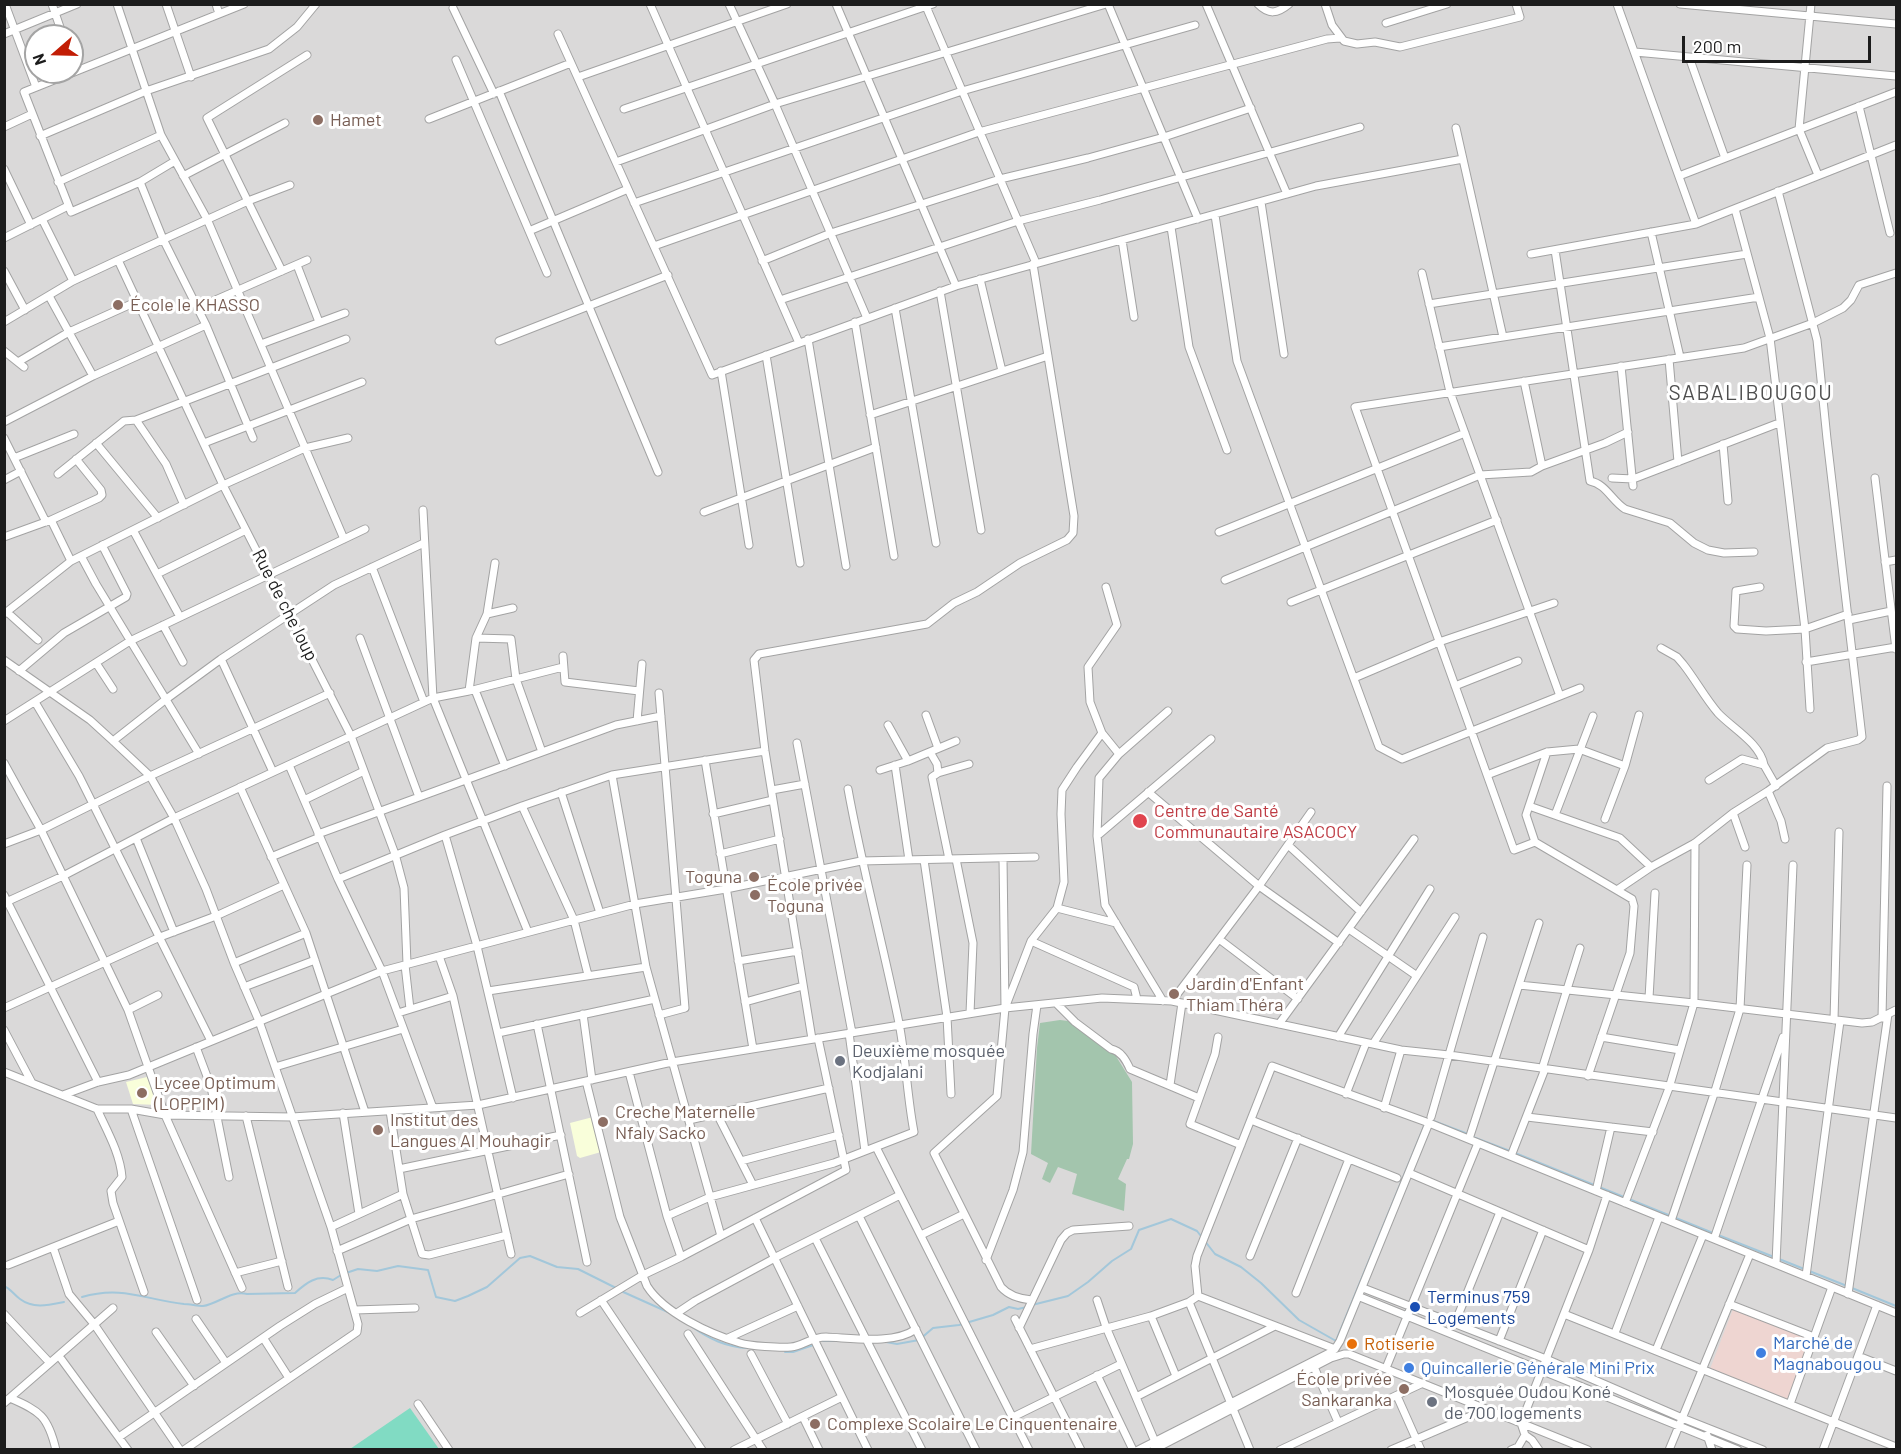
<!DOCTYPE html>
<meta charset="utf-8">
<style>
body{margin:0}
#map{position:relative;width:1901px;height:1454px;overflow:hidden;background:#edebe1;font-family:Barlow,sans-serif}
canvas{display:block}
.frame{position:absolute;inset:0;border:6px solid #1c1c1c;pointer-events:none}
.north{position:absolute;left:24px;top:24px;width:60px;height:60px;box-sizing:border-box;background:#fff;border:2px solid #a4a4a4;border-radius:50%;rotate:250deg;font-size:16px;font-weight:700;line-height:24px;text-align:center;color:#1c1c1c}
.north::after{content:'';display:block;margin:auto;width:21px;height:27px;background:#c21d05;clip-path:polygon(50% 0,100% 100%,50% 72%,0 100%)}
.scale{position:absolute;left:1682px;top:36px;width:189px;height:27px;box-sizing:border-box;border:3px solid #1c1c1c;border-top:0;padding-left:8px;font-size:18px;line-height:21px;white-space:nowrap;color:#1c1c1c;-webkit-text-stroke:4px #fff;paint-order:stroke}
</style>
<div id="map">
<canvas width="1901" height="1454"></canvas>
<div class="frame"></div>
<div class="north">N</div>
<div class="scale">200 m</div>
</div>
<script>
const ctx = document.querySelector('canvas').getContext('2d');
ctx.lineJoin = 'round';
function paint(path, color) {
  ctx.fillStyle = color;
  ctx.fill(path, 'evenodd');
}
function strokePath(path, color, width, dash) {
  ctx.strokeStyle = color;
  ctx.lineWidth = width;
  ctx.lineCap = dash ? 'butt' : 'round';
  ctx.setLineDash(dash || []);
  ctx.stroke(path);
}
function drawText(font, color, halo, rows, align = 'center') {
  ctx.font = font + ' Barlow,sans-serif';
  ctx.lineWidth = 6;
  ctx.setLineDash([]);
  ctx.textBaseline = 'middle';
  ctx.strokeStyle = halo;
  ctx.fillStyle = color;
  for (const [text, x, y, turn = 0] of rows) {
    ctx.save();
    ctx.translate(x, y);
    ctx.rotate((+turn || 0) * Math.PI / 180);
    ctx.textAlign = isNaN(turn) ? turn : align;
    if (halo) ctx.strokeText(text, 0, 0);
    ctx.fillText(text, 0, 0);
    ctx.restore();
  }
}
const residential = new Path2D(`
 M 5,5 L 1896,5 L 1896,1449 L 5,1449 ZM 36,36 L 72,36 L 72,72 L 36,72 Z`);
const commercial = new Path2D(`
 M 1733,1309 L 1812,1338 L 1787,1401 L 1710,1369 Z`);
const education = new Path2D(`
 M 147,1077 L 158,1105 L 133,1104 L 126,1082 Z
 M 593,1117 L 601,1152 L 580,1158 L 577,1156 L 570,1123 Z`);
const cemetery = new Path2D(`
 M 1060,1020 L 1068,1021 L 1114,1053 L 1132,1082 L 1133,1144 L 1129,1159 L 1127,1159 L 1118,1179 L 1126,1184 L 1124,1211 L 1072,1194 L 1077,1174 L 1058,1167 L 1050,1183 L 1042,1179 L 1048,1163 L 1031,1154 L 1037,1048 L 1040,1023 Z`);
const pitch = new Path2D(`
 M 410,1408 L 439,1449 L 350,1449 Z`);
const stream = new Path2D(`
 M 1431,1120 L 1468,1134
 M 1473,1137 L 1510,1151
 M 1515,1153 L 1713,1233
 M 1718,1235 L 1774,1257
 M 1779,1259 L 1847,1286
 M 346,1273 L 358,1269 L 377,1271 L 398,1266 L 428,1270 L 436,1297 L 455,1301 L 468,1296 L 487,1287 L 520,1258 L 530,1256 L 557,1267 L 578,1269 L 616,1288
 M 4,1286 C 11,1289 14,1295 20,1299 C 33,1309 49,1305 64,1302
 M 1852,1288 L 1896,1306
 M 621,1291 L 670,1313
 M 82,1297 C 122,1285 146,1300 184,1304 C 190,1304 197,1306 203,1306 C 218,1304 231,1290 247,1294 L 295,1293 C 306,1283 317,1274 333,1280 L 341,1275
 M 1032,1305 L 1068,1296 L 1088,1282 L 1112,1261 L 1131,1249 L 1139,1230 L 1171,1219 L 1197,1231 L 1215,1254 L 1241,1267 L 1261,1283 L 1299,1320 L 1336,1341 L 1425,1124
 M 691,1326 C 709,1339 726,1347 748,1348
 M 823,1341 L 842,1341
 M 886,1342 L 897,1344 L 919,1340 L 933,1328 L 959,1325 L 993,1315 L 1009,1307 L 1018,1309 L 1027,1307
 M 785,1352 L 793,1352 L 816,1344`);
const minor = new Path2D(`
 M 5,4 L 36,87
 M 52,4 L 63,36
 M 117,4 L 161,135 L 207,219 L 344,539
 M 166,4 L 191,77
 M 216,4 L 219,14
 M 650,4 L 799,343
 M 729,4 L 775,104 L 867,318
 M 836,4 L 956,286
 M 925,4 L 1036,263
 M 1108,4 L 1198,219
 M 1206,4 L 1287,194
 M 1258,4 C 1269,15 1277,14 1289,4
 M 1325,4 L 1332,25 L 1344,41 L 1357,44 L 1375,42 L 1400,47 L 1520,17 L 1516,4
 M 1617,4 L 1696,224
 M 1680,4 L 1896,24
 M 1811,4 L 1799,129 L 1818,175
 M 453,8 L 494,94
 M 1386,23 L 1447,4
 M 4,34 L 77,4
 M 558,34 L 712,375 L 956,286 L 1316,186 L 1463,159
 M 1635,52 L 1896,76
 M 1689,57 L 1725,158
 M 456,60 L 547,273
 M 578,77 L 787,4
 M 499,91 L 658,472
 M 1859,106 L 1890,233
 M 624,109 L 933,4
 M 429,119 L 571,63
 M 4,127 L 32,114
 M 1456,128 L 1503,337
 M 40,136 L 146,91 L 269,49 L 297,27 L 316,4
 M 175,161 L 140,182 L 71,212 L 24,92 L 244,4
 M 616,162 L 775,104 L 1106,4
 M 4,169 L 31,225
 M 183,176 L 285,123
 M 1679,176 L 1896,92
 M 58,182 L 161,135
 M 140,182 L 163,239 L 206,325 L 253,438
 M 1261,202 L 1284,354
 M 634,203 L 962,91 L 1195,25
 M 1735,209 L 1770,338 L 1805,629 L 1810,709
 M 1215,215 L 1237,361 L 1379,747 L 1402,759 L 1580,688
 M 42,219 L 73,281
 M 1171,227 L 1189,347 L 1227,450
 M 529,231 L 628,189
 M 1651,232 L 1680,357
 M 4,238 L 68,206
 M 1122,240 L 1134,317
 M 654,246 L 979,132 L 1327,39 L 1340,38
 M 1555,250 L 1590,481 C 1606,484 1612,501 1625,509 L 1670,523 L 1694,543 L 1708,550 L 1724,553 L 1754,552
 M 1531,254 L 1696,224 L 1896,145
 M 118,260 L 223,485 L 351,736 L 395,854 L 404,888 L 407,964
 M 762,261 L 831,233 L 1000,179 L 1088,158 L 1164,137 L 1251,108
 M 297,265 L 319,322
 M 4,271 L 25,310
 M 282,271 L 207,118 L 307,55
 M 1422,273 L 1450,392 L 1560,696
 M 980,279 L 1002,371
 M 940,291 L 981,530
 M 49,296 L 93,376
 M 780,300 L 1018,221 L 1100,200 L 1360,127
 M 1429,304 L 1747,254
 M 197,308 L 307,260
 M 895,308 L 936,543
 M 4,322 L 73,281 L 118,260 L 248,201 L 290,185
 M 855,322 L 894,556
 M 808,339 L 846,566
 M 499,341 L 668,275
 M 261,344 L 345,313
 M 1439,347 L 1759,297
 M 4,351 L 24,367
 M 766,355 L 800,563
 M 1669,359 L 1678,462
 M 18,362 L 69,332 L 138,301
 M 1621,366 L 1633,486
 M 721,371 L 749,545
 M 1524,381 L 1542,466
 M 870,415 L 1048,356
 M 136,420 L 166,464 L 184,505
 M 4,422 L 93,376 L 206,325
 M 4,438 L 46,522
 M 96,443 L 158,518
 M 204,443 L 362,382
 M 1723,444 L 1728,501
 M 14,458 L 74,434
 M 58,474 L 124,421 L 136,420 L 346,339
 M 1612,478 L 1633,479 L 1779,423
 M 1875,478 L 1896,649
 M 4,480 L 21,471
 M 423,510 L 433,698 L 528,932
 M 704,512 L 876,447
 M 51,520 L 71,561
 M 133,530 L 180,617
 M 1219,532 L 1465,433
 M 4,537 L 51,520 L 99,498 L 102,495 L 101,490 L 76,459
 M 81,556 L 96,584 L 199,754
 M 1885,562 L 1896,560
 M 372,567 L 424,702
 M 157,574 L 246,530
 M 1225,580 L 1480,475 L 1531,472 L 1542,466 L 1605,443 L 1628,432
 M 1760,587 L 1736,591 L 1734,626 L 1737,629 L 1766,631 L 1805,629 L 1848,614
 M 1291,602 L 1497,520
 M 7,612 L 38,640
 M 4,614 L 71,561 L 223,485 L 305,448 L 348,438
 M 487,614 L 513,608
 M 1849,620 L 1891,611
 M 163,625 L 183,662
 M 360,638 L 419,797
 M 476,638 L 511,639 L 516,679 L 542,752
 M 1661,648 L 1677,657 L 1683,664 C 1695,679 1705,698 1718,713 C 1732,728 1760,743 1764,765
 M 563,656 L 565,682 L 639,691
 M 221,659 L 273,772
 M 4,660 L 90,720 L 113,741 L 150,776 L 174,818 L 206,889 L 234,963 L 259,1021 L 331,1227 L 358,1324 L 357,1332 L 184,1450
 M 1806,662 L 1896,647
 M 96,663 L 113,689
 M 19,671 L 64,633 L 126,597 L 127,594 L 102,545
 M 1354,678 L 1439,642 L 1554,603
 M 1455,686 L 1518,661
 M 475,690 L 505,766
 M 469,691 L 476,638 L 487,614 L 495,563
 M 659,693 L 685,1008 L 659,1015
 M 35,702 L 79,776 L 211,1041
 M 926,715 L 938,748
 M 4,721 L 130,641 L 365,529
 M 637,721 L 642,664
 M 888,725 L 908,761
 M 1102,733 L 1119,754 L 1168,711
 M 113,741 L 165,700 L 221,659 L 334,585 L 424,543
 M 797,743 L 852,1033
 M 930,752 L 937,764 L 938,773 L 932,777 L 949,859
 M 1547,752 L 1526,815 L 1535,842 L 1632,899 L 1634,906 L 1630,953 L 1588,1076
 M 1119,754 L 1099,778 L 1097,836 L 1211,739
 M 705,760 L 753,1049
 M 4,763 L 41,830 L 128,1010 L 165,1115 L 242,1288
 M 289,765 L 338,879 L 382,971 L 433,1108
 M 895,765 L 909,860
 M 880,770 L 908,761 L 956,741
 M 938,773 L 969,764
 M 612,775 L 646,967 L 721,1236
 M 1487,775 L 1547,752 L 1579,749 L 1625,766
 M 1709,780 L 1742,759 L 1764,765 L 1776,786
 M 240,787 L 306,933 L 365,1112
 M 772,790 L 805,784
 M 1768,791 L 1781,821 L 1785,839
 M 561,792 L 600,913
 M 1148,792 L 1259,886 L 1172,1001
 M 304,800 L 364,771
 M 522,806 L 574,920 L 588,975
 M 1529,806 L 1620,838 L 1651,867
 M 1311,812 L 1259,886 L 1339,943
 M 1733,813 L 1745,847
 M 713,814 L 773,800
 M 1555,815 L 1593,716
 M 1605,819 L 1625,766 L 1639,715
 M 318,834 L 616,725 L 661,716
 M 1097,836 L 1105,905 L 1163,1001
 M 136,838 L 174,932
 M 1535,842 L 1514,850 L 1355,407 L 1744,348 L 1813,323 L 1843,308 L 1851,300 L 1859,285 L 1896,273
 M 4,844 L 41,830 L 150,776 L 330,693
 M 1288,845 L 1361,912
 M 720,854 L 780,839
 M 271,857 L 320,837
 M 1003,858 L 1005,1008 L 997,1096 L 934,1153 L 1001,1287 C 1009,1296 1020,1299 1032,1300
 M 956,859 L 973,943 L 970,1013
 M 924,860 L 947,1017 L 951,1094
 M 338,879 L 445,835
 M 1617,890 L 1651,867 L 1695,843 L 1733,813 L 1768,791 L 1827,748 L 1858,740 L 1862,737 L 1827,439 L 1817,340 L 1778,191
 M 4,895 L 98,1082
 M 4,903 L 63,876 L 174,818 L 433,698 L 469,691 L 563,667
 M 1057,908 L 1116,923
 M 1349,929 L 1417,976
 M 1219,939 L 1298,999
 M 1031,941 L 1134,987 L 1137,999
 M 439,956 L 453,996 L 511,1254
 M 738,961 L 798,951
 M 234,963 L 306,933
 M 405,965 L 410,1009
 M 1519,985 L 1694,1003 L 1862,1023 L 1872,1022 L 1896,1010
 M 244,987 L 315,960
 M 488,991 L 646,967
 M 1649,998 L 1655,893
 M 745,1002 L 803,986
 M 1007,1003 L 1031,941 L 1057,908 L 1064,882 L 1061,814 L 1062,790 L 1077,767 L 1102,733 L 1090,702 L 1088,667 L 1117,625 L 1106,587
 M 1056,1003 L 1075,1022 L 1111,1049 C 1121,1051 1126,1060 1130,1069 L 1199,1098
 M 4,1008 L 160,937 L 216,916 L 284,885
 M 128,1010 L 158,995
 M 398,1013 L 453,996
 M 583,1014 L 592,1080
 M 1882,1018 L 1887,786
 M 1834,1020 L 1839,832
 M 537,1024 L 587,1262
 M 1279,1024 L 1414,839
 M 4,1030 L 32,1083
 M 498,1033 L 655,999
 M 849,1033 L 865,1151
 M 1218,1037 L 1215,1054 L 1190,1124 L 1241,1145
 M 1338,1037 L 1430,889
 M 1601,1037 L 1680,1050
 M 812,1039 L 765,751 L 754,660 L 759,654 L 927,624 L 954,603 L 977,592 L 1020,563 L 1067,540 L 1073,533 L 1074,516 L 1033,264
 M 1373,1044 L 1455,917
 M 196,1047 L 211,1087 L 229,1177
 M 275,1067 L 403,1029
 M 1542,1069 L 1580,948
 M 4,1072 L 97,1109 L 131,1109 L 165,1115 L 292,1117 L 478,1105 L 672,1062 L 1005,1008 L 1102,998 L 1172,1001 L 1401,1050 L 1449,1055 L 1896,1118
 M 629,1072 L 667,1216 L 681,1257
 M 586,1081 L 620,1217 L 647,1286 C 664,1313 710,1334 740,1343 C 749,1346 781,1348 791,1347 C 803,1346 811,1337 826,1337 C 852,1338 894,1345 916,1329
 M 1170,1085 L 1182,1003
 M 1346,1094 L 1366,1043
 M 63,1095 L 98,1082 L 129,1075 L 382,971 L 635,904 L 726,889 L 861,861 L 1035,857
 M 513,1098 L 477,946 L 445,835 L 522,806 L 612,775 L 765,751
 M 1384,1108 L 1401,1050
 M 97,1109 C 107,1131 120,1153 122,1177 L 111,1191 L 113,1203 L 144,1292
 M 131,1109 L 197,1300
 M 390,1111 L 403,1194 L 422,1254 L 429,1255 L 507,1235
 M 343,1113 L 359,1214
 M 717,1114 L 753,1185
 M 246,1116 L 288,1287
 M 1431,1117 L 1483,937
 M 1527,1117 L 1653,1132
 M 689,1120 L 829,1088
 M 1251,1120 L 1397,1178
 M 1469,1139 L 1539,923
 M 876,1147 L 1029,1450
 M 1511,1156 L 1545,1069
 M 741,1161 L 839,1135
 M 399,1169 L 561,1135
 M 1409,1173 L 1589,1250
 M 1596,1191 L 1611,1127
 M 1625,1203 L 1669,1088 L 1694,1003 L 1695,843
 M 667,1216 L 710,1197 L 834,1163 L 914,1132 C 907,1096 906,1059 899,1023 C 883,944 862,867 848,789
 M 859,1216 L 976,1450
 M 755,1218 L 868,1450
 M 1671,1221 L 1714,1094 L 1740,1009 L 1747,865
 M 331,1227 L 403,1194
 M 921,1235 L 964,1214
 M 815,1238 L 922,1450
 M 1714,1239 L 1783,1037
 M 53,1247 L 69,1294 L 94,1324 L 180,1450
 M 337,1251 L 411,1219 L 569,1174
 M 1250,1256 L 1298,1138
 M 774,1258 L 900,1195
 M 986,1260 L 1013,1190 L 1023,1152 L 1033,1034 L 1037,1005
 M 1776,1264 L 1793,865
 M 8,1265 L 119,1221
 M 235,1273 L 282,1261
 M 1806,1276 L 1840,1021
 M 1363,1288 L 1546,1359 L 1682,1418 L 1763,1450
 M 1296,1293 L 1349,1159
 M 1848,1294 L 1888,1014
 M 1198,1296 L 1195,1266 L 1197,1256 L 1272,1066 L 1429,1123 L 1896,1313
 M 1198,1296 L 1335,1349
 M 1360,1297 L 1738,1450
 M 601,1300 L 702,1450
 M 1097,1300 L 1106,1327 L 1156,1444
 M 1189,1302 L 1250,1450
 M 1729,1304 L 1814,1337
 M 355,1310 L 415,1308
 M 580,1313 L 643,1275 L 681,1257 L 846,1170 L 818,1038
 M 677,1313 L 695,1301 L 775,1258
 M 4,1314 L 50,1363
 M 1564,1314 L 1896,1447
 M 1151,1316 L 1176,1376
 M 196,1319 L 226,1363
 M 1015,1319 L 1081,1450
 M 1455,1323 L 1500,1212
 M 1019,1328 L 1061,1240 L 1067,1233 L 1073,1230 L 1129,1226
 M 156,1332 L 194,1386
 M 1615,1333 L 1659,1217
 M 688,1334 L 763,1450
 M 728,1338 L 798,1306
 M 264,1339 L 289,1378
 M 1499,1341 L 1543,1230
 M 1030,1349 L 1151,1316 L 1189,1302 L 1198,1296
 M 1656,1350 L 1703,1235
 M 751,1354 L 788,1424
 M 59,1356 L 128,1450
 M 1858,1356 L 1896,1371
 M 1314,1367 L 1338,1422
 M 1386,1368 L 1478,1143
 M 1097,1375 L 1133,1450
 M 1397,1396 L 1421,1450
 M 1136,1397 L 1275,1326
 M 10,1398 C 40,1411 48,1416 56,1450
 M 4,1403 L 113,1308
 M 418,1404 L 449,1450
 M 1790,1404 L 1832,1287
 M 803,1417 L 819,1450
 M 1013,1417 L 1121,1364
 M 1525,1435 L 1532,1440 L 1539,1450
 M 1707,1435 L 1712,1450
 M 119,1437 L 280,1326 L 315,1304 L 348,1288
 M 734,1450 L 842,1397
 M 1138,1450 L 1329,1353 L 1335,1349 L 1340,1341 L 1429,1123
 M 1153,1450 L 1331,1358 L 1344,1354 L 1349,1354 L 1588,1450
 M 1280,1450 L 1423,1383
 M 1391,1450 L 1480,1412
 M 1511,1450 L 1518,1447 L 1525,1435 L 1521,1423 L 1589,1250 L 1607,1195
 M 1669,1450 L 1750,1254
 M 1823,1450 L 1877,1305`);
const markers = [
 [318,120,6,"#8d6e63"],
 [118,305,6,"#8d6e63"],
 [1140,821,8,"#e0444e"],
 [754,877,6,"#8d6e63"],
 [755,895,6,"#8d6e63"],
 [1174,994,6,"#8d6e63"],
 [840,1061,6,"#6b7280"],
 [142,1093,6,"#8d6e63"],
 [603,1122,6,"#8d6e63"],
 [378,1130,6,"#8d6e63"],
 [1415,1307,6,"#1a4fb4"],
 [1352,1344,6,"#e8710a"],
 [1761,1353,6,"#3f7fe0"],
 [1409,1368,6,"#3f7fe0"],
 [1404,1389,6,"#8d6e63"],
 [1432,1402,6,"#6b7280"],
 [815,1424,6,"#8d6e63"]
];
const educationNames = [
 ["Hamet",330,120],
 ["École le KHASSO",130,305],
 ["Toguna",742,877,"right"],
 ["École privée",767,885],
 ["Toguna",767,906],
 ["Jardin d'Enfant",1186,984],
 ["Thiam Théra",1186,1005],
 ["Lycee Optimum",154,1083],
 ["(LOPPIM)",154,1104],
 ["Creche Maternelle",615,1112],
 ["Nfaly Sacko",615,1133],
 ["Institut des",390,1120],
 ["Langues Al Mouhagir",390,1141],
 ["École privée",1392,1379,"right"],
 ["Sankaranka",1392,1400,"right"],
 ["Complexe Scolaire Le Cinquentenaire",827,1424]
];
const streetNames = [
 ["Rue de che loup",285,605,63]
];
const healthNames = [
 ["Centre de Santé",1154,811],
 ["Communautaire ASACOCY",1154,832]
];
const worshipNames = [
 ["Deuxième mosquée",852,1051],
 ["Kodjalani",852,1072],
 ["Mosquée Oudou Koné",1444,1392],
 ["de 700 logements",1444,1413]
];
const transitNames = [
 ["Terminus 759",1427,1297],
 ["Logements",1427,1318]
];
const shopNames = [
 ["Marché de",1773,1343],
 ["Magnabougou",1773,1364],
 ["Quincallerie Générale Mini Prix",1421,1368]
];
const foodNames = [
 ["Rotiserie",1364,1344]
];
const quarterNames = [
 ["SABALIBOUGOU",1751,393]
];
paint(residential, '#dad9d9');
paint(commercial, '#eed5d1');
paint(education, '#f9feda');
paint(cemetery, '#a3c5ad');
paint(pitch, '#81dbc3');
strokePath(stream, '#a3c7da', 2);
strokePath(minor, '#a3a3a3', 9);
strokePath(minor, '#fff', 7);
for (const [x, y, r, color] of markers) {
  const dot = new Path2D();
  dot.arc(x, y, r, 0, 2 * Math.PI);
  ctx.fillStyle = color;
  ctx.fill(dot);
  strokePath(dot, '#fff', 2);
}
drawText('18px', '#785e54', '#fff', educationNames, 'left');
drawText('18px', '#1c1c1c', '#fff', streetNames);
drawText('18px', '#be3a42', '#fff', healthNames, 'left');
drawText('18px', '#5b616d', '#fff', worshipNames, 'left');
drawText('18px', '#164399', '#fff', transitNames, 'left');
drawText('18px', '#366cbe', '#fff', shopNames, 'left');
drawText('18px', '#c56008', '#fff', foodNames, 'left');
ctx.letterSpacing = '1.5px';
drawText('21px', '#4f4f4f', '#fff', quarterNames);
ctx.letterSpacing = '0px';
</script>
